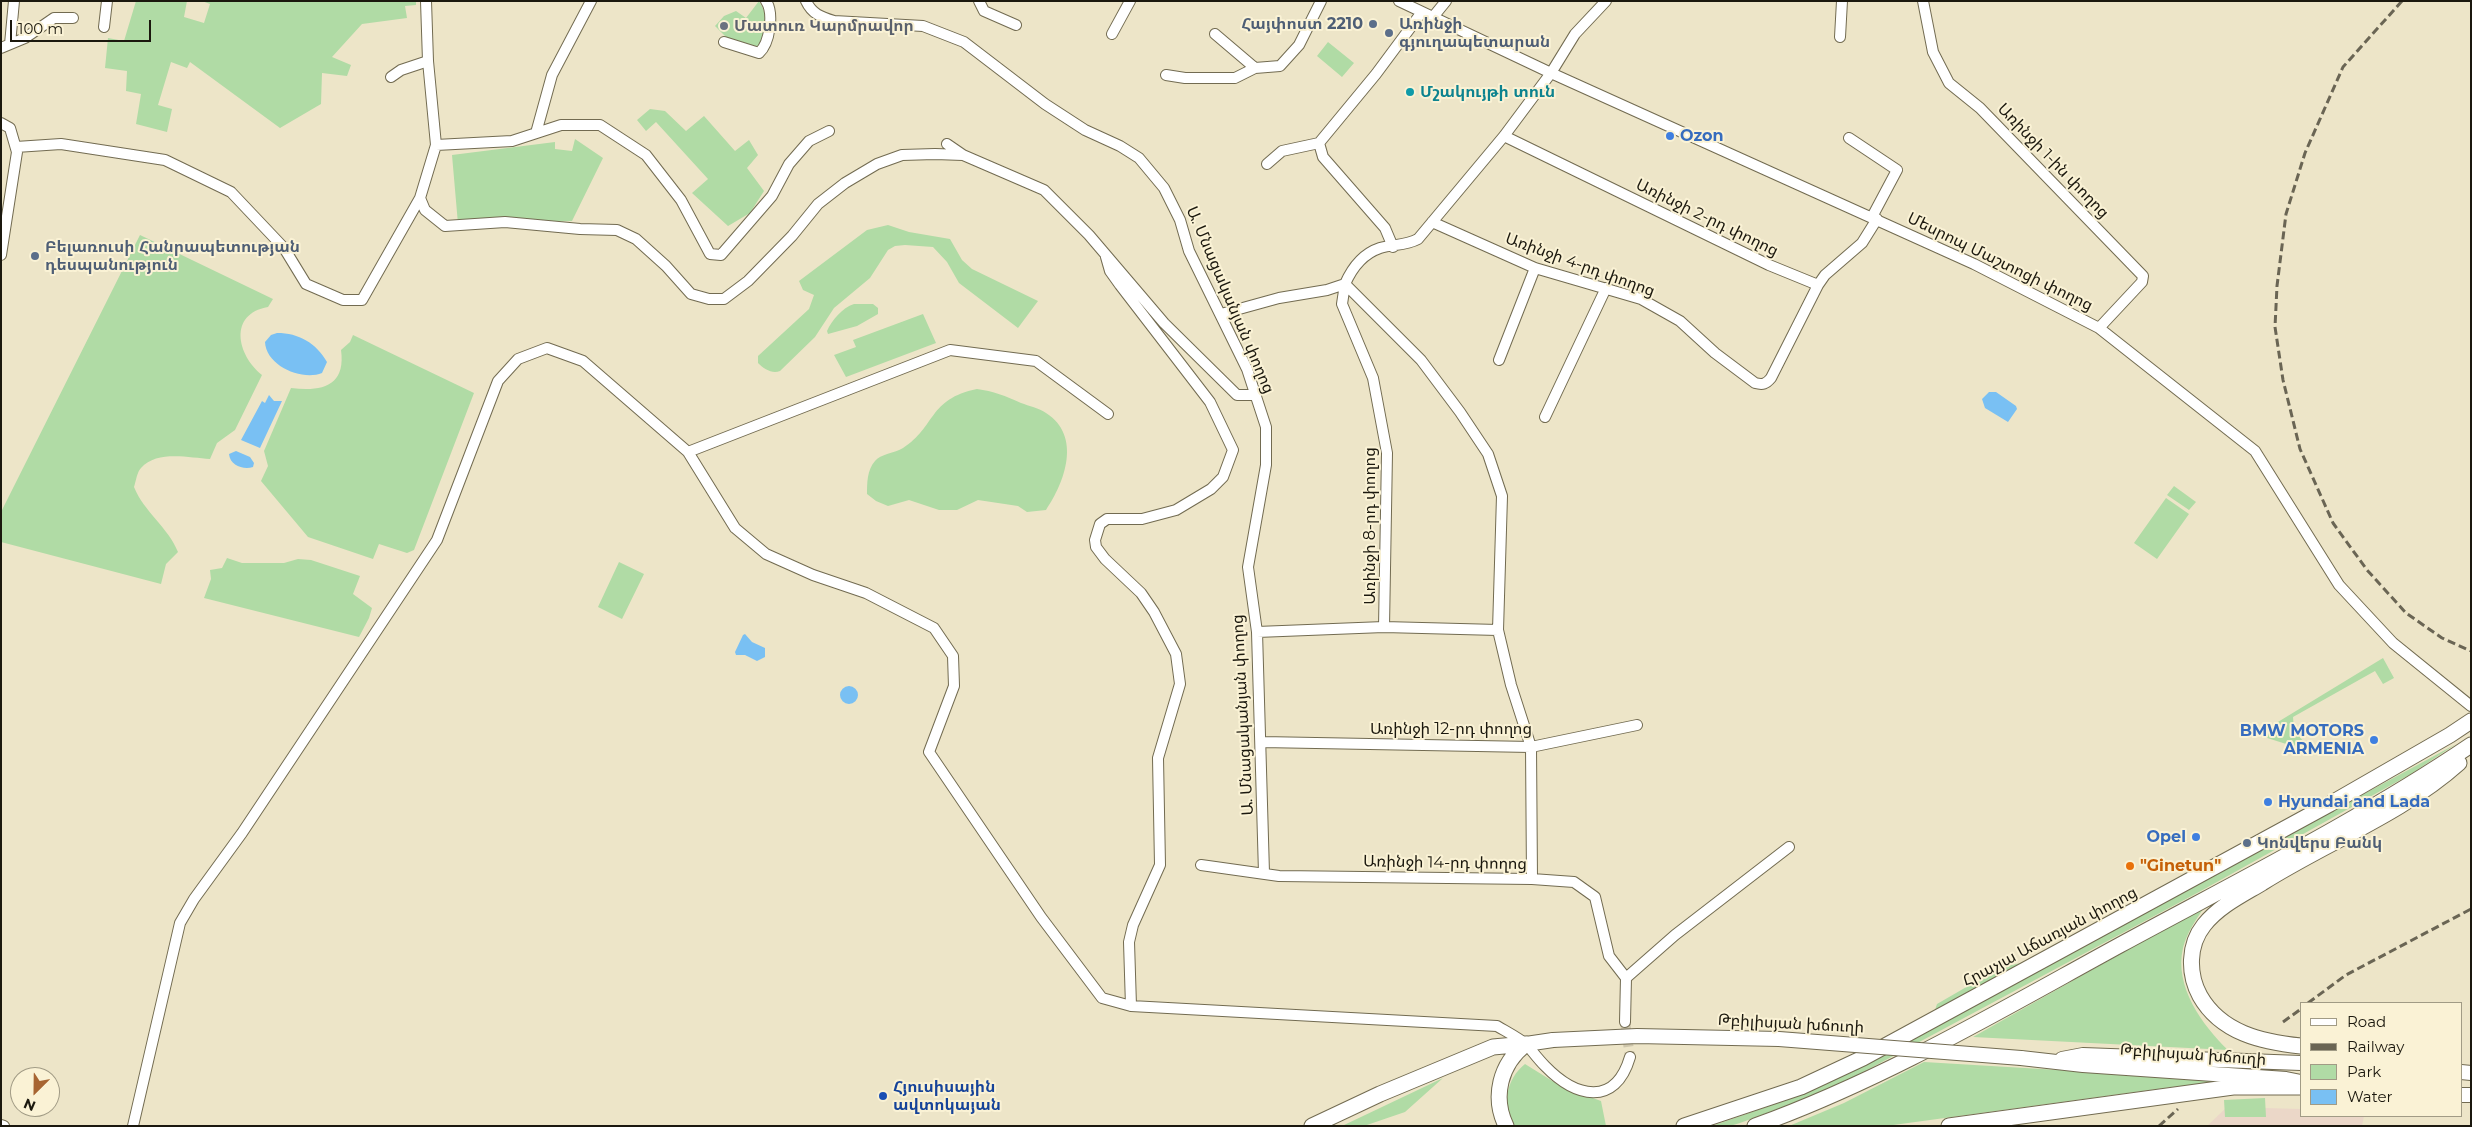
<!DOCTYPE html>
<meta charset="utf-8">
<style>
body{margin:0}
#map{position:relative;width:2472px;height:1127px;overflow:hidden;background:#ede5c8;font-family:Montserrat,sans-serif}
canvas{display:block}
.frame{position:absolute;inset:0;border:2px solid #1b180e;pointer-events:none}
.legend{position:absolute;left:2300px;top:1002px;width:162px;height:115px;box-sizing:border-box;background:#faf2d5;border:1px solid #a19b85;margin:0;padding:6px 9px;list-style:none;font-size:15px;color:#1b180e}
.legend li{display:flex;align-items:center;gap:10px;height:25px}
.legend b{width:25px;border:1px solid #a19b85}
.north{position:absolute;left:10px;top:1067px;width:50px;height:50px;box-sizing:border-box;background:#faf2d5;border:1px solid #a19b85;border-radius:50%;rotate:203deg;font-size:14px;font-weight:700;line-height:20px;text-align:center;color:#1b180e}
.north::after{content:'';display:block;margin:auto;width:18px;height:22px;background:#a76532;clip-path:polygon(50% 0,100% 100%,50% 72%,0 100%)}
.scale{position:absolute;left:10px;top:20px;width:141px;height:22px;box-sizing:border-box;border:2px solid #1b180e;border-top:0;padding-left:6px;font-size:15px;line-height:18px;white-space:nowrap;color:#1b180e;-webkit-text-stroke:4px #faf2d5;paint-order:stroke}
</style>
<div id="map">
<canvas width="2472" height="1127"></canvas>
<div class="frame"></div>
<ul class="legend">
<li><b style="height:6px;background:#fff"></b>Road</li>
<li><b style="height:6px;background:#6a6554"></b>Railway</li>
<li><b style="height:14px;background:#b0dba5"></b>Park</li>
<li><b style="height:14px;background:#79c0f3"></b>Water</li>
</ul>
<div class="north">N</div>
<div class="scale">100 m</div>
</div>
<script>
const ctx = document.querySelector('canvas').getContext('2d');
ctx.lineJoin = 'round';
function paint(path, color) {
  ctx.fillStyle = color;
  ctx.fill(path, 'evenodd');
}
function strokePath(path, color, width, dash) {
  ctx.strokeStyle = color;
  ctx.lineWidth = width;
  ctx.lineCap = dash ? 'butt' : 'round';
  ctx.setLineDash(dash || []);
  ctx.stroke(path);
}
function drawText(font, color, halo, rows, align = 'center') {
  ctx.font = font + ' Montserrat,"Noto Sans Armenian",sans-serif';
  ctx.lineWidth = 4;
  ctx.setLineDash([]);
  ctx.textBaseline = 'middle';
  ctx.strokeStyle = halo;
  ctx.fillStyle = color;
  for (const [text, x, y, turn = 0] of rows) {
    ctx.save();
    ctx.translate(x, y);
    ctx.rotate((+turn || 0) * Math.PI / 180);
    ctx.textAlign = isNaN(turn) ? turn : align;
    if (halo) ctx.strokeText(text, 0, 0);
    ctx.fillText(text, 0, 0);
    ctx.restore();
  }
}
const industrial = new Path2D(`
 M 2227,1107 L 2301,1109 L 2301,1116 L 2364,1116 L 2362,1126 L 2207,1126 Z`);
const green = new Path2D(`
 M 136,1 L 187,1 L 184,17 L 204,23 L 210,4 L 202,1 L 416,1 L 416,5 L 405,6 L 407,18 L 362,24 L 332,57 L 351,65 L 347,76 L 322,73 L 321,104 L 280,128 L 190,62 L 187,68 L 171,62 L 158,105 L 172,109 L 167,132 L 136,124 L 141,94 L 126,91 L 127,71 L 105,68 L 108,38 L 124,41 Z
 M 759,1 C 772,24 766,28 759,51 L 731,42 L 715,26 L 724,16 L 736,11 L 746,18 Z
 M 1328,42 L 1354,63 L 1342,77 L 1317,56 Z
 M 650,109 L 665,111 L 686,131 L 704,116 L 735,151 L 749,140 L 758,155 L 747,168 L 764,191 L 750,213 L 728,226 L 692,193 L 708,179 L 656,122 L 646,131 L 637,120 Z
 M 575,139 L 603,158 L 572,221 L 458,224 L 452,155 L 555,142 L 555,149 L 572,151 Z
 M 888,225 L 909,232 L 950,239 L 962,260 L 972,269 L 1038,301 L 1018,328 L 959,283 L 947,262 L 933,247 L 905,245 L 895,246 L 888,250 L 870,278 L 834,308 L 815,337 L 780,371 C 772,374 764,369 758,363 L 758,356 L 809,309 L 814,295 L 803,290 L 799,281 L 867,230 Z
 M 140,235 L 273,299 L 268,307 C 228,314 237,355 262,375 L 235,430 L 217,443 L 210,459 C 189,458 157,450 141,468 C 137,472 136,481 134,487 C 144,512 168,527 178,552 L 166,564 L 161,584 L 1,542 L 1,512 Z
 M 854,304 L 873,304 L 878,308 L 878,314 L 857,326 L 828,334 L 827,331 C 832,320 842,308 854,304 Z
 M 923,314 L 936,343 L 846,377 L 834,355 L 856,347 L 853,340 Z
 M 353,335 L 474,393 L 414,550 L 407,553 L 379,544 L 373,559 L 308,537 L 261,481 L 268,466 L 264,451 L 291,388 C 322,392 346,386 341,350 L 350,342 Z
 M 977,389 C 993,391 1006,396 1021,403 C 1029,406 1039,408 1046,413 C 1082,436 1065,482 1046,510 L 1027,512 L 1018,506 L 978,500 L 957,510 L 939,510 L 909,500 L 888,506 L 876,501 L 867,494 C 867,483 867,470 875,461 C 880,454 895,453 903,448 C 936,427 928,399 977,389 Z
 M 2174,486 L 2196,502 L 2189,510 L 2167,495 Z
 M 2166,498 L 2189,514 L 2157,559 L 2134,543 Z
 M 227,558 L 242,563 L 284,563 L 298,559 L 311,560 L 360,576 L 353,594 L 372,608 L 369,618 L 359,637 L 204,598 L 211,579 L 210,570 L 222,568 Z
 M 619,562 L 644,574 L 622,619 L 598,607 Z
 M 2383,658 L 2394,678 L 2383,684 L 2375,671 L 2293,717 L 2294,730 L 2308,747 L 2305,750 L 2261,736 L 2268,728 Z
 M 2456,744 L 2411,774 L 2199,892 L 1854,1077 L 1818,1094 L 1740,1123 L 1730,1126 L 1712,1126 L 1798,1096 L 1852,1072 Z
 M 2205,906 C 2196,920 2187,932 2183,948 C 2174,986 2202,1025 2228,1050 L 1973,1037 Z
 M 2032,961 L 1937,1011 L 1935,1010 L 1937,1004 L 2001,967 Z
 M 1924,1062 L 2260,1082 L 2172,1087 L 1886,1126 L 1789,1126 L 1844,1103 Z
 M 1525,1064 L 1562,1087 L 1601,1101 L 1606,1126 L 1515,1126 C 1501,1106 1506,1079 1525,1064 Z
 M 1443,1078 L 1405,1112 L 1364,1126 L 1342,1126 Z
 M 2265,1098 L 2266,1117 L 2225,1117 L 2224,1100 Z`);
const water = new Path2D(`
 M 277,333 C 299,333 316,343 327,362 L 322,373 C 302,381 266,366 265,342 L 271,335 Z
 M 1989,392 L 1996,392 L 2016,406 L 2017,409 L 2008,422 L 1985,408 L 1982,399 Z
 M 269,395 L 274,401 L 282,401 L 260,448 L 241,440 L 262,401 L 265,403 Z
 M 236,451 L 250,457 L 254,463 L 253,467 C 244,470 230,466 229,454 Z
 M 745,634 L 752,642 L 765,648 L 765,657 L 757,661 L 745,655 L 736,655 L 735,652 L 743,635 Z
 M840 695a9 9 0 1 1 18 0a9 9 0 1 1-18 0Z`);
const minorTunnel = new Path2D(`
 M 1625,1022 L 1630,1057`);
const minor = new Path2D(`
 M 426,1 L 428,61 L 436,145 L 512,141 L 561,125 L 600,125 L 646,155 L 681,200 L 710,254 L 721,255 L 772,196 L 789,164 L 809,141 L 829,131
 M 806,1 C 812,14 821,17 834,21 L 923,26 L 964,42 L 1045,104 L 1085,130 L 1120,146 L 1139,158 L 1164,188 L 1180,220 L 1189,251 L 1247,369 L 1266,427 L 1266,465 L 1248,567 L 1257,632 L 1264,873
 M 979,1 L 984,11 L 1016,25
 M 1399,1 L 1551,73 L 1974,264 L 2099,328 L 2255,451 L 2339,585 L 2393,643 L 2471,706
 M 1923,1 L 1933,52 L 1949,83 L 1980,108 L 2143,276 L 2142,282 L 2099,328
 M 1433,17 L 1446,1
 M 104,27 L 107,1
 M 1112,34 L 1130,1
 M 1215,34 L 1255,68
 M 1840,37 L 1842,1
 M 724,42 L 759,53 C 770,43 774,13 766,1
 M 10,44 L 14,1
 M 1,48 L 25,38 L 54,18 L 73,18
 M 1166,75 L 1185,78 L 1235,78 L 1255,68 L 1280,66 L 1299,45 L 1321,1
 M 391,77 L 401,70 L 428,61
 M 1,123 L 10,128 L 17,152 L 1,255
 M 536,133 L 552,75 L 591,1
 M 1504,136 L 1769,265 L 1818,285 L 1825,275 L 1862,243 L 1877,219
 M 1849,138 L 1897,170 L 1872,217
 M 947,144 L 963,155 L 1044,190 L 1089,235 L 1164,323 L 1237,395 L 1256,395
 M 16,147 L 61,144 L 165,160 L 231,192 L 284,248 L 306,284 L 343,300 L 362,300 L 420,198 L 436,145
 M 1267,164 L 1282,151 L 1319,143
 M 420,198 L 425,210 L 445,226 L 505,222 L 580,229 L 617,230 L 636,239 L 666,266 L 691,294 L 709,299 L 724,299 L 748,281 L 792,236 L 818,204 L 845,183 L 877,164 L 902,155 L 935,154 L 963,155
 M 1432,222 L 1535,268 L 1641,299 L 1680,321 L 1715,353 L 1755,383 C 1763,385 1766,384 1771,378 L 1818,285
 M 1393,247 L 1385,228 L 1323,157 L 1319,143 L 1376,74 L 1422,12
 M 1106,257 L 1110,271 L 1120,285 L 1210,402 L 1233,450 L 1223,477 L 1211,489 L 1176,510 L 1142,519 L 1107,519 L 1100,524 L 1095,540 L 1096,547 L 1105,559 L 1141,593 L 1154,612 L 1176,654 L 1180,684 L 1158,758 L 1160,865 L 1133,925 L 1129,942 L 1131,1006
 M 1345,284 L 1342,304 L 1373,378 L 1387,453 L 1384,627
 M 1221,314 L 1279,298 L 1327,290 L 1345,284
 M 1499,360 L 1535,268
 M 1108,414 L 1036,361 L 950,350 L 688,452 L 735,528 L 766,554 L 813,575 L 866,593 L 934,628 L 953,656 L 954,686 L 929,752 L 1041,917 L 1102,998 L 1131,1006 L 1497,1026 C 1507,1032 1519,1038 1527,1045 C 1533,1052 1538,1059 1545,1066 C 1575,1097 1615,1108 1630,1057
 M 1545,417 L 1606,288
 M 1257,632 L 1384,627 L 1498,630
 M 1262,742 L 1531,747 L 1637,725
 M 1201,865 L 1279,876 L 1532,879 L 1574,882 L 1595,897 L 1609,956 L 1626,978
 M 1532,879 L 1531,747 L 1511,685 L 1498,630 L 1502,496 L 1488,454 L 1460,412 L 1421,360 L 1345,284 C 1352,268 1362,254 1380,248 C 1393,244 1405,246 1418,239 L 1504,136 L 1551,73 L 1575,34 L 1606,1
 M 1625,1022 L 1626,978 L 1675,935 L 1789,847
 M 1,1125 L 4,1126
 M 133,1126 L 180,923 L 194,899 L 242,833 L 437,540 L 498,381 L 518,359 L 547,348 L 583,361 L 688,452`);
const major = new Path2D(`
 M 1526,1044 L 1553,1040
 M 2021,1058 L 2083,1065 L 2286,1079 L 2301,1082
 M 2062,1059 L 2083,1055 L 2301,1063
 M 2461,1072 L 2471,1073
 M 2461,1095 L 2471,1095`);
const highway = new Path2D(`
 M 2301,1046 C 2262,1042 2221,1033 2200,996 C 2188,974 2188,945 2204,925 C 2219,906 2242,895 2262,883 C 2327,842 2402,814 2459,763
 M 1312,1126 L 1380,1094 L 1493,1047 L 1526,1044
 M 1506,1126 C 1492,1097 1500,1064 1526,1044
 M 1684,1126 L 1801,1087 L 1863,1058 L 2330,804 L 2450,735 L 2471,721
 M 1755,1126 C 1883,1080 2001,1010 2120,945 C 2238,881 2360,820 2471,745
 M 1949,1126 L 2233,1087 L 2301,1087`);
const rail = new Path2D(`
 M 2402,1 L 2343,67 L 2305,153 L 2286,214 L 2277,286 L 2275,327 L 2283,380 L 2300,449 L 2333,523 L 2367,570 L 2406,613 L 2442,638 L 2471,651
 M 2308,1003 L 2346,975 L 2471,909
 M 2283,1022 L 2301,1009
 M 2159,1126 L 2178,1109`);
const majorBridge = new Path2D(`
 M 1553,1040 L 1637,1036 L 1779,1039 L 2021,1058`);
const markers = [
 [1373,24,5,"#5c6f8a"],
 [724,26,5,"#6b7280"],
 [1389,33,5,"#5c6f8a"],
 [1410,92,5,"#0f9aa8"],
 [1670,136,5,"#3f7fe0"],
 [35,256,5,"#5c6f8a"],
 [2374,740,5,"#3f7fe0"],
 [2268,802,5,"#3f7fe0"],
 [2196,837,5,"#3f7fe0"],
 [2247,843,5,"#5c6f8a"],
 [2130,866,5,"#e8710a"],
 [883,1096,5,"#1a4fb4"]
];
const serviceNames = [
 ["Հայփոստ 2210",1363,24,"right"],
 ["Առինջի",1399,24],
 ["գյուղապետարան",1399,42],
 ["Բելառուսի Հանրապետության",45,247],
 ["դեսպանություն",45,265],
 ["Կոնվերս Բանկ",2257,843]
];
const worshipNames = [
 ["Մատուռ Կարմրավոր",734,26]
];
const cultureNames = [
 ["Մշակույթի տուն",1420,92]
];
const shopNames = [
 ["Ozon",1680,136],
 ["BMW MOTORS",2364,731,"right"],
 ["ARMENIA",2364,749,"right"],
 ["Hyundai and Lada",2278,802],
 ["Opel",2186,837,"right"]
];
const streetNames = [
 ["Առինջի 1-ին փողոց",2053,161,46],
 ["Առինջի 2-րդ փողոց",1707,218,26],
 ["Մեսրոպ Մաշտոցի փողոց",2000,262,26],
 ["Առինջի 4-րդ փողոց",1580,265,20],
 ["Ա. Մնացականյան փողոց",1230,300,67],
 ["Առինջի 8-րդ փողոց",1370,526,-90],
 ["Ա. Մնացականյան փողոց",1243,715,-93],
 ["Առինջի 12-րդ փողոց",1451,729],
 ["Առինջի 14-րդ փողոց",1445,863,1],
 ["Հրաչյա Աճառյան փողոց",2050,937,-28],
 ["Թբիլիսյան խճուղի",1791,1024,3],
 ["Թբիլիսյան խճուղի",2193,1055,4]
];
const foodNames = [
 ["\"Ginetun\"",2140,866]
];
const transitNames = [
 ["Հյուսիսային",893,1087],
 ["ավտոկայան",893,1105]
];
paint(industrial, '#ebd7c8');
paint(green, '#b0dba5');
paint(water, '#79c0f3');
strokePath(minorTunnel, '#cec6ac', 10, [10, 5]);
strokePath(minor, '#726b51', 12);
strokePath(major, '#726b51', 16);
strokePath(highway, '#726b51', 17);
strokePath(minor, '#fff', 10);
strokePath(major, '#fff', 14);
strokePath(highway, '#fff', 15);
strokePath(rail, '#6a6554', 3, [8, 4]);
strokePath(majorBridge, '#726b51', 16, []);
strokePath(majorBridge, '#fff', 14);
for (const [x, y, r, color] of markers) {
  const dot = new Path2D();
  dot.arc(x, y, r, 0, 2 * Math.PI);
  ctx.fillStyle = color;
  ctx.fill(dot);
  strokePath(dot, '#faf2d5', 2);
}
drawText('bold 16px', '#4e5e75', '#faf2d5', serviceNames, 'left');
drawText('bold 16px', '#5b616d', '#faf2d5', worshipNames, 'left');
drawText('bold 16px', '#0d838f', '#faf2d5', cultureNames, 'left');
drawText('bold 16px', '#366cbe', '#faf2d5', shopNames, 'left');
drawText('16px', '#1b180e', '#faf2d5', streetNames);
drawText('bold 16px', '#c56008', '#faf2d5', foodNames, 'left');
drawText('bold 16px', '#164399', '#faf2d5', transitNames, 'left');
</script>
